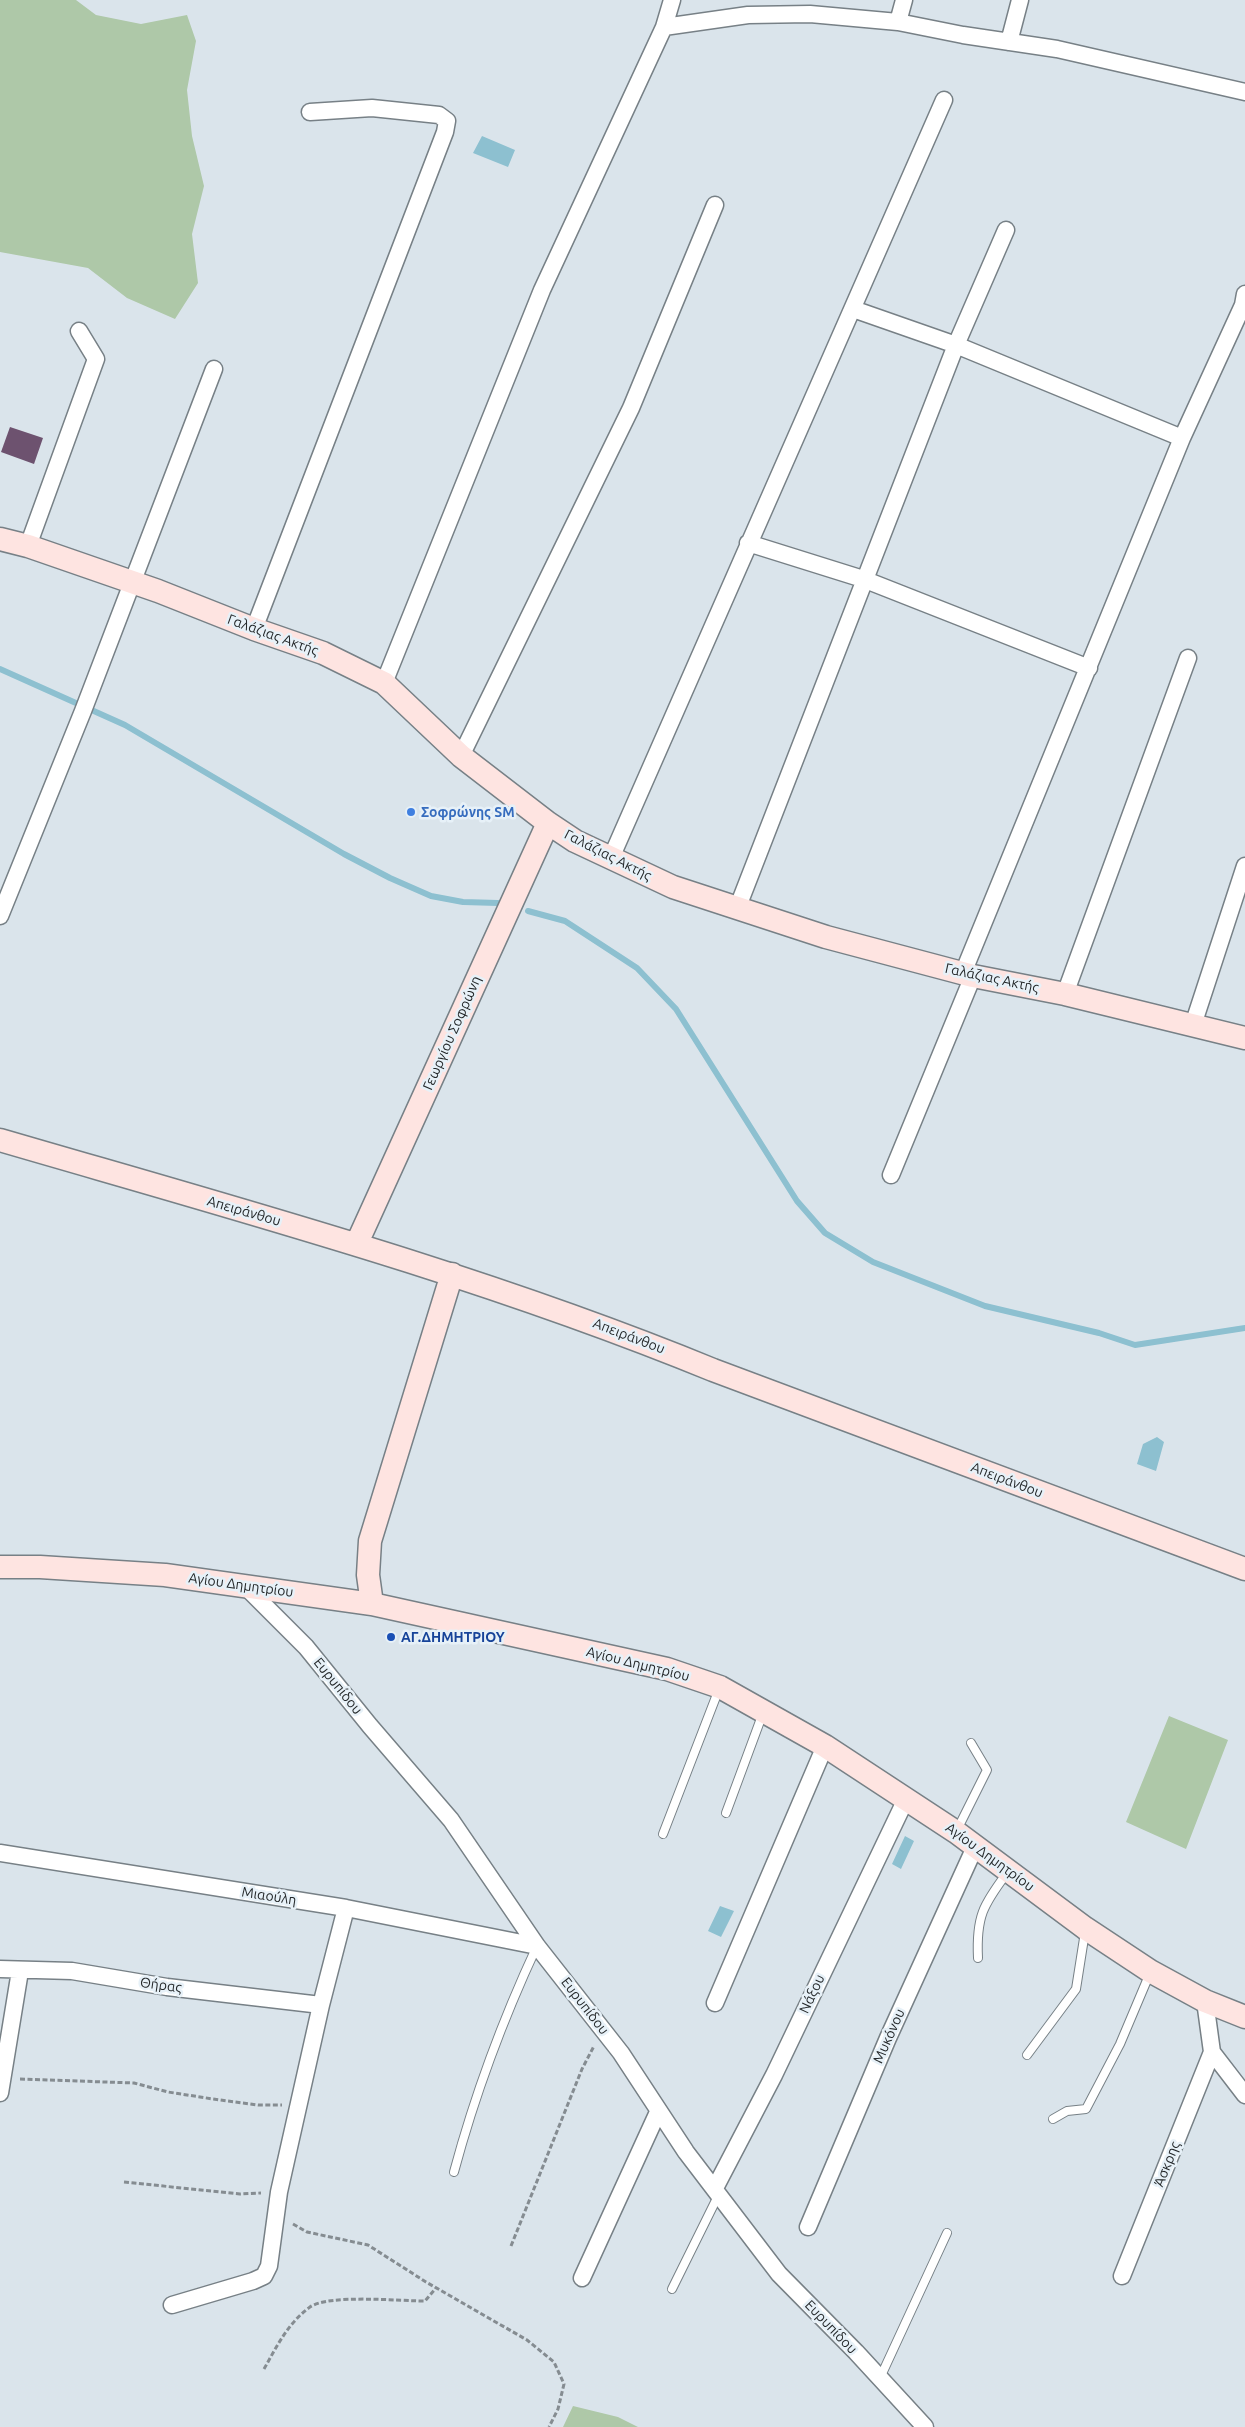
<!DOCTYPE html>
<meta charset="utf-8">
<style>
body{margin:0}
canvas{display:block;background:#dae4eb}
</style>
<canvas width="1245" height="2427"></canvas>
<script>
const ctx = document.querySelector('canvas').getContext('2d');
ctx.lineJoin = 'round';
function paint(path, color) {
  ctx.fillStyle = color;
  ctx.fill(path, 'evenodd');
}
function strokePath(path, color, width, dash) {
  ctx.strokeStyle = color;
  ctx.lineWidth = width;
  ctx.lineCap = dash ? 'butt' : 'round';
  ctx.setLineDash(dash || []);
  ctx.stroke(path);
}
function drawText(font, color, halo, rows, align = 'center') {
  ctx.font = font + ' Ubuntu,sans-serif';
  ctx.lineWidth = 5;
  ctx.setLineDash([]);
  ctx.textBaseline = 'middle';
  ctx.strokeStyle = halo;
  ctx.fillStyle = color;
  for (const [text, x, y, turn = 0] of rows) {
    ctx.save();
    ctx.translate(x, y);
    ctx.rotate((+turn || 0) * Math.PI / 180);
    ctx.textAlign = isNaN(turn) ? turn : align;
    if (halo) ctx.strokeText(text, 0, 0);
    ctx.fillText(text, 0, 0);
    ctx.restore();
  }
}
const green = new Path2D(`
 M 0,0 L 76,0 L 96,15 L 141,24 L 187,15 L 196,41 L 187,90 L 192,136 L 204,186 L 192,234 L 198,283 L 175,319 L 127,298 L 88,268 L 0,252 Z
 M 1169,1716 L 1228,1740 L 1186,1849 L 1126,1822 Z
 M 573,2406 L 618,2417 L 638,2427 L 563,2427 Z`);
const water = new Path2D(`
 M 482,136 L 515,150 L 508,167 L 473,153 Z
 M 1157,1437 L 1164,1442 L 1156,1471 L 1137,1464 L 1143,1444 Z
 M 905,1836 L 914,1841 L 901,1869 L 892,1864 Z
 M 720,1906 L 734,1911 L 721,1937 L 708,1931 Z`);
const stream = new Path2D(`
 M 0,669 L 125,725 L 344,854 L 390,878 L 431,896 L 463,902 L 498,903
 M 528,911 L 565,921 L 637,968 L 676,1009 L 797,1201 L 825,1233 L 873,1262 L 985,1306 L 1099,1333 L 1135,1345 L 1245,1328`);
const building = new Path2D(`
 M 10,427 L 43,438 L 34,464 L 1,452 Z`);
const path = new Path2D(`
 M 20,2079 L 134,2083 L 168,2092 L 213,2099 L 258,2105 L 282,2105
 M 124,2182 L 240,2194 L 261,2193
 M 293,2224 L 307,2232 L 368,2245 L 426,2282 L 527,2340 L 554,2362 L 564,2384 L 558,2409 L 549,2427
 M 511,2246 L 582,2069 L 594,2046
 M 264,2369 C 277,2346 288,2323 310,2307 C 328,2294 400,2301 425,2301 L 436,2288`);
const lane = new Path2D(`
 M 726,1813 L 763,1713
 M 957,1830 L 987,1770 L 971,1743
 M 663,1834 L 719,1689
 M 978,1958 C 976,1917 983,1905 1007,1873
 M 1027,2055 L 1076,1989 L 1085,1932
 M 1053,2119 L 1067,2111 L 1086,2109 L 1120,2044 L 1150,1973
 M 454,2172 C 475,2094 503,2019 537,1946
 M 672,2289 L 719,2194
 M 880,2378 L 947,2233`);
const street = new Path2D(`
 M 898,22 L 904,0
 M 664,27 L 672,0
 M 1009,42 L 1020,0
 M 853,309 L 956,345 L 1182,438
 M 748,543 L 863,579 L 1089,668
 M 28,546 L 96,359 L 79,331
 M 254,629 L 445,132 L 447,121 L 439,115 L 372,108 L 310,112
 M 384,683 L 542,290 L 664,27 L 748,15 L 810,14 L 898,22 L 963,35 L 1057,49 L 1245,92
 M 461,756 L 631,408 L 715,205
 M 611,858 L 944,100
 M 737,909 L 956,345 L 1006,230
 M 0,916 L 83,711 L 214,369
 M 963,973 L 1182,438 L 1243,305 L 1245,294
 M 1065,994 L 1188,658
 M 1193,1025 L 1245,866
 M 891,1175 L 973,976
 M 245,1586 L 306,1647 L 370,1726 L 451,1820 L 537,1946 L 621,2053 L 686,2152 L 779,2274 L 856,2352 L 925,2427
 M 0,1853 L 346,1908 L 537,1946
 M 0,1969 L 72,1971 L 167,1987 L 321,2005
 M 1205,2001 L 1212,2052 L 1245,2095
 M 715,2003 L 825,1746
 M 0,2093 L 20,1971
 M 715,2188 L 774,2075 L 906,1799
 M 808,2227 L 888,2038 L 975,1847
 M 1122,2276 L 1212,2052
 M 582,2278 L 658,2112
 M 172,2305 L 253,2281 L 264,2276 L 269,2266 L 279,2192 L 321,2005 L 346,1908`);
const secondary = new Path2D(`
 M 0,539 L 28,546 L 158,591 L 254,629 L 323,653 L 384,683 L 461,756 L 548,823 L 575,841 L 673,887 L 826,937 L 973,976 L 1065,994 L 1245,1038
 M 0,1140 C 240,1210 481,1275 713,1370 L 1245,1569
 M 357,1243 L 548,823
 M 0,1567 L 40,1567 L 165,1575 L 372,1604 L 667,1669 L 720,1687 L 825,1746 L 956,1832 L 1085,1928 L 1150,1971 L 1205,2001 L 1245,2017
 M 372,1604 L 368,1575 L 370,1541 L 452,1274`);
const markers = [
 [411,812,5,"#3f7fe0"],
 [391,1637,5,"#1a4fb4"]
];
const streetNames = [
 ["Γαλάζιας Ακτής",273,635,20],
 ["Γαλάζιας Ακτής",608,855,27],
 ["Γαλάζιας Ακτής",992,978,12],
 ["Γεωργίου Σοφρώνη",452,1033,-66],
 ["Απειράνθου",244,1211,16],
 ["Απειράνθου",629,1336,21],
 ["Απειράνθου",1007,1480,21],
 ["Αγίου Δημητρίου",241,1585,8],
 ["Αγίου Δημητρίου",638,1664,14],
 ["Ευρυπίδου",338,1686,51],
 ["Αγίου Δημητρίου",990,1857,36],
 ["Μιαούλη",269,1896,9],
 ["Θήρας",161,1985,8],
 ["Νάξου",812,1994,-65],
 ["Ευρυπίδου",585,2006,52],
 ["Μυκόνου",889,2036,-66],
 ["Άσκρης",1167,2164,-68],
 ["Ευρυπίδου",831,2327,46]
];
const shopNames = [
 ["Σοφρώνης SM",421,812]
];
const transitNames = [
 ["ΑΓ.ΔΗΜΗΤΡΙΟΥ",401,1637]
];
paint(green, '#aec8a8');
paint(water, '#8dc0d0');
strokePath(stream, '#8dc0d0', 6);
paint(building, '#6d526f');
strokePath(lane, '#778086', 10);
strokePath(street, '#778086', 19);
strokePath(secondary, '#778086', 25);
strokePath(path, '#858c91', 3, [5, 2.5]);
strokePath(lane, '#fff', 8);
strokePath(street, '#fff', 16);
strokePath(secondary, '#fee4e1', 22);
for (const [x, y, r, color] of markers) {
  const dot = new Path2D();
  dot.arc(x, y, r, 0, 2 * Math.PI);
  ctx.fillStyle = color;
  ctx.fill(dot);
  strokePath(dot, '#e7f1f8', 2);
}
drawText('14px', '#24282a', '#e7f1f8', streetNames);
drawText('bold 14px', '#366cbe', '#e7f1f8', shopNames, 'left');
drawText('bold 14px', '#164399', '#e7f1f8', transitNames, 'left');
</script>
